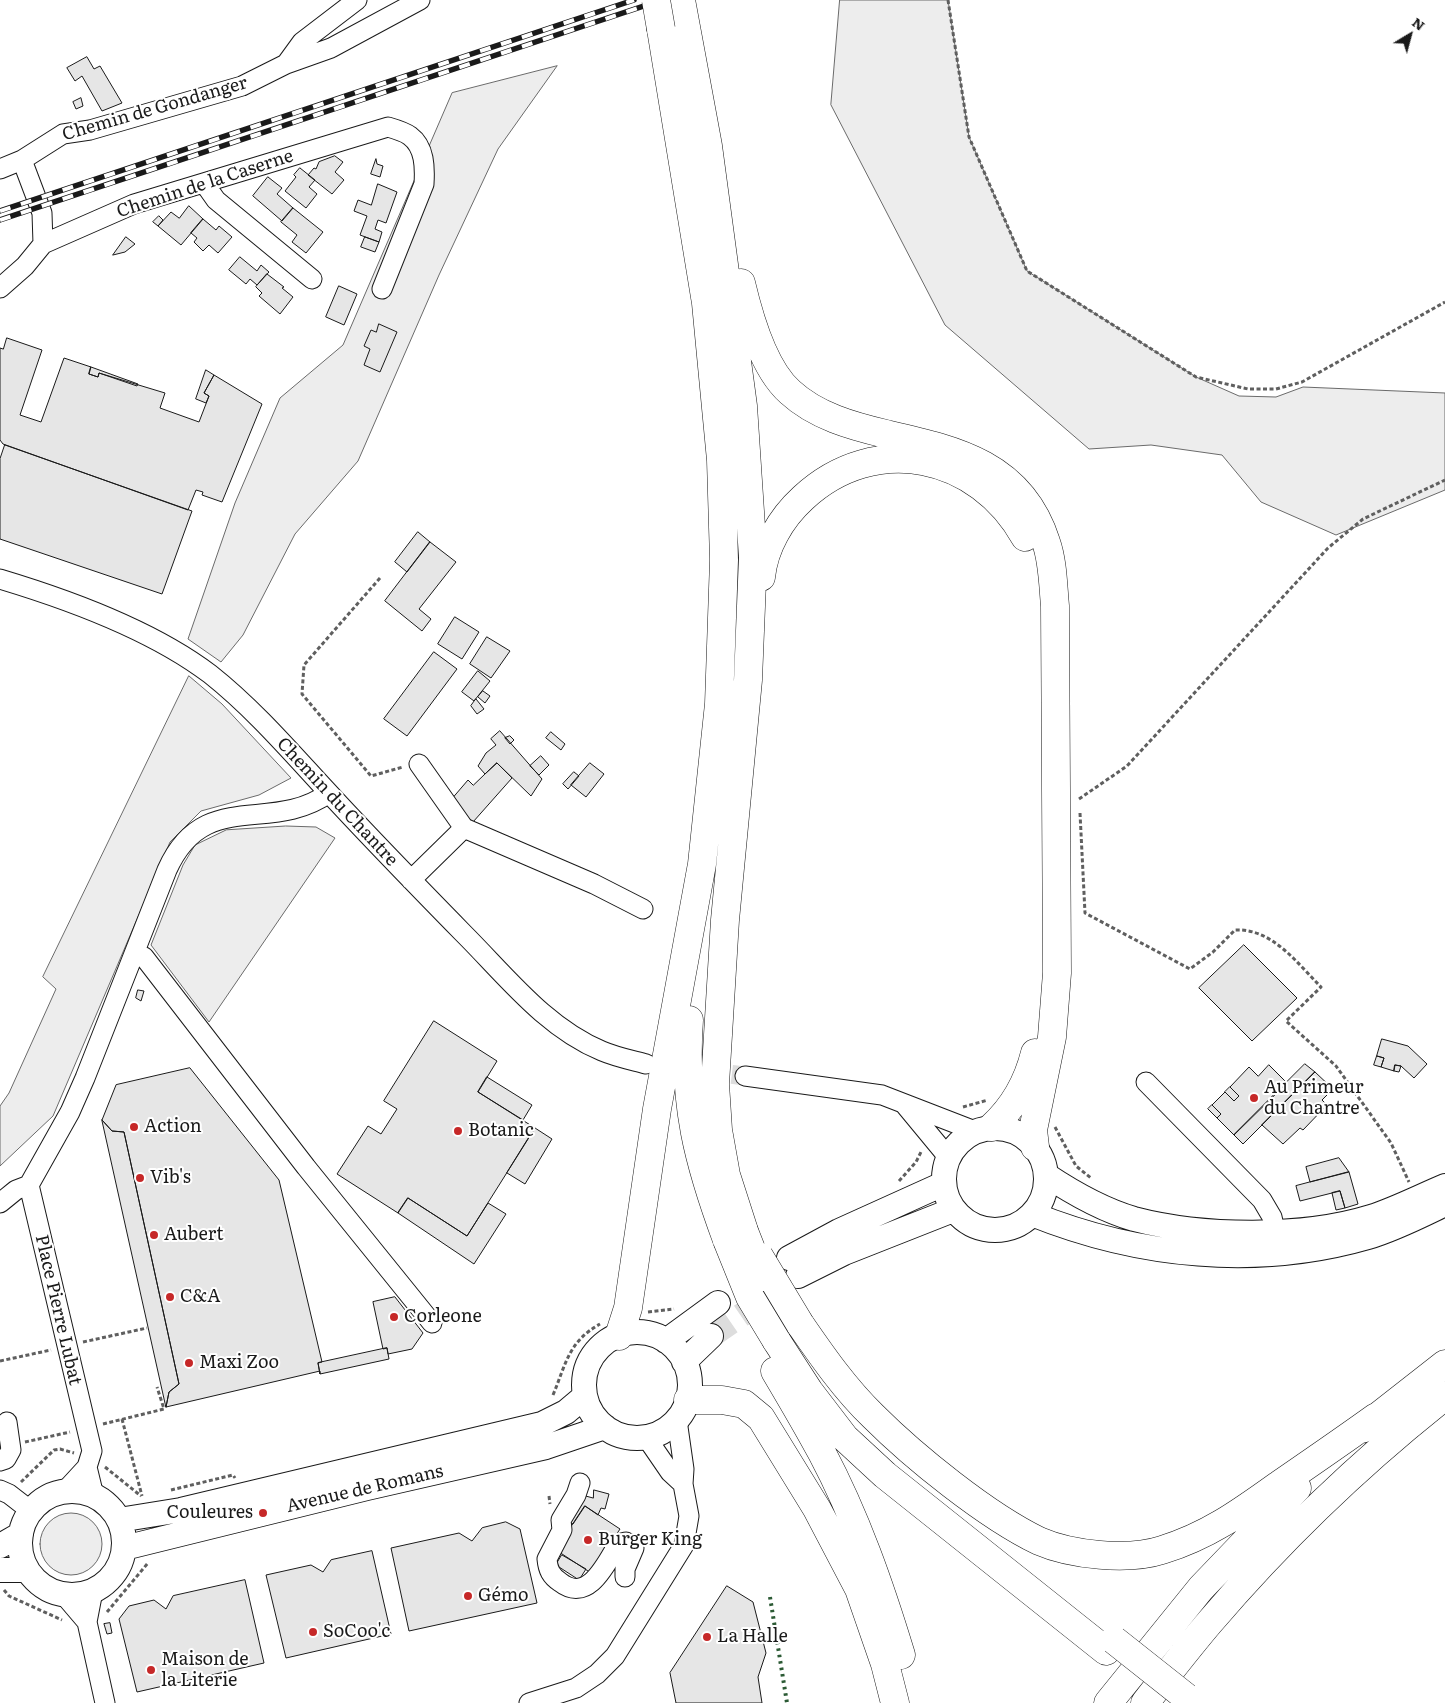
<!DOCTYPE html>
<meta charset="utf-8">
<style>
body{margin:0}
#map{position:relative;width:1445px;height:1703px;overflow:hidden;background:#fff;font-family:Literata,serif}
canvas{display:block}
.north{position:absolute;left:1385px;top:10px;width:50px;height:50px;-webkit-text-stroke:4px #fff;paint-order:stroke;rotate:37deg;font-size:14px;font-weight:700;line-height:20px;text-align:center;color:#1a1a1a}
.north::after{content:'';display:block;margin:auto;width:18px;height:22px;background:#1a1a1a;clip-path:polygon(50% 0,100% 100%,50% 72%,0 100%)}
</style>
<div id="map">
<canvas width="1445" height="1703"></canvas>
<div class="north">N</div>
</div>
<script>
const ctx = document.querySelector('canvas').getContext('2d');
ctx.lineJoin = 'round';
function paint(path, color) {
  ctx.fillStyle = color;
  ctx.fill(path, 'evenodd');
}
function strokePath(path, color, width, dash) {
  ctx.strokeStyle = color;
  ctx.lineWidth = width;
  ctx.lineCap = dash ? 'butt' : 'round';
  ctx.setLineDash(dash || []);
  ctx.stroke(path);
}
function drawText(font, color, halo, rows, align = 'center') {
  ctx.font = font + ' Literata,serif';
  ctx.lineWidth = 4;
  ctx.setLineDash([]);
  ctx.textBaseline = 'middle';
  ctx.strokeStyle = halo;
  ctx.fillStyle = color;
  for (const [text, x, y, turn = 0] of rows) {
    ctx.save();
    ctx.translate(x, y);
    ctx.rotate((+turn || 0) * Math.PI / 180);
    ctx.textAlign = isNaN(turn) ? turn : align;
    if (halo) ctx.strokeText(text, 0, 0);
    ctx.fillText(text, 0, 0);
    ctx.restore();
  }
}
const green = new Path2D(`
 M 840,0 L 948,0 L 969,137 L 1027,271 L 1196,377 L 1239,396 L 1276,397 L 1303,387 L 1445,393 L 1445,490 L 1336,535 L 1261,502 L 1222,455 L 1151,445 L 1089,449 L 945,325 L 831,105 Z
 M 557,66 L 498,149 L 439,275 L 358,461 L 295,534 L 243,635 L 221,662 L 188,639 L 235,503 L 280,398 L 343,345 L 452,93 Z
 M 189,676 L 222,704 L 291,778 L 259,795 L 201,811 L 170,842 L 53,1116 L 0,1166 L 0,1106 L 9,1093 L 56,989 L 43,977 Z
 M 286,826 L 316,827 L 335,838 L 209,1022 L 151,945 L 183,865 L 195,845 L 226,830 Z
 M40 1544a31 31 0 1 1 62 0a31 31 0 1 1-62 0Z`);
const building = new Path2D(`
 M 87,57 L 94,69 L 100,66 L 122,103 L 102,111 L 82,76 L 75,81 L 67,68 Z
 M 81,98 L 83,106 L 76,109 L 73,102 Z
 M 335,156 L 343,162 L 335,172 L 344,180 L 332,194 L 308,175 L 314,168 L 316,169 L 319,162 Z
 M 376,159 L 377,164 L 383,166 L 380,177 L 371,174 Z
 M 300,168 L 315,180 L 309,187 L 317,194 L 306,208 L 285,191 L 296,177 L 294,175 Z
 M 268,177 L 282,188 L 277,194 L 293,208 L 282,221 L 253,196 Z
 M 378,184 L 397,192 L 386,223 L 378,220 L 375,229 L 382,232 L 379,242 L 360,235 L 367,216 L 354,211 L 358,200 L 371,205 Z
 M 189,206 L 203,219 L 181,245 L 158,226 L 171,212 L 179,218 Z
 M 293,208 L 323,232 L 306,253 L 292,242 L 297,235 L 281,222 Z
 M 159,216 L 163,220 L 158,226 L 153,222 Z
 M 203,219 L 216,230 L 219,226 L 232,237 L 218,253 L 209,245 L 203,251 L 194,242 L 197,238 L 191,233 Z
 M 126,237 L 135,244 L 125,252 L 113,255 Z
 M 365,237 L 379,242 L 375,252 L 361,247 Z
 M 240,257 L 257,271 L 261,265 L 269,272 L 257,285 L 250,279 L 246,284 L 229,270 Z
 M 267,274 L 284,287 L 282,288 L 293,297 L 280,314 L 259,296 L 262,293 L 256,287 Z
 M 339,286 L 357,294 L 344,325 L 326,317 Z
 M 379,324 L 397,332 L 380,372 L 364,365 L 370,349 L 364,346 L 371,330 L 376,332 Z
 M 7,338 L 42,350 L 20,415 L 41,422 L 64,358 L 91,367 L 89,374 L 98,377 L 99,373 L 165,393 L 160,408 L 199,422 L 209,396 L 204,393 L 214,375 L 262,404 L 222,502 L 202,495 L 203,492 L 196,490 L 188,510 L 3,444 L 0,440 L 0,348 L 3,349 Z
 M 91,367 L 138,384 L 137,386 L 99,373 L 98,377 L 89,374 Z
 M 206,370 L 214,375 L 204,393 L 209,396 L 206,403 L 196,399 Z
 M 5,445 L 192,511 L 162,594 L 0,539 L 0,459 Z
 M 418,532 L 430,542 L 407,572 L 395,562 Z
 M 430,542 L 456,562 L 419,609 L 431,619 L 422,631 L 385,601 Z
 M 455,617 L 479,632 L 462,659 L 438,644 Z
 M 487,637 L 510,651 L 491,678 L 470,664 Z
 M 434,652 L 457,669 L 407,736 L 384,719 Z
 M 478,671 L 490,681 L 474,701 L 462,692 Z
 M 483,691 L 490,696 L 485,703 L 478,697 Z
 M 476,699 L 484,709 L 477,714 L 471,706 Z
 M 500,731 L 542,779 L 531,796 L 497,763 L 485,774 L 478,766 L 486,753 L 496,745 L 491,739 Z
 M 551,732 L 565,744 L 561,750 L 546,738 Z
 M 510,736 L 514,740 L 510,744 L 505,738 Z
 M 541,756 L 549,765 L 539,775 L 530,766 Z
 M 497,763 L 512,778 L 473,822 L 450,801 L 468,780 L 473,785 Z
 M 590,763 L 604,774 L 586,797 L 571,785 Z
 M 574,772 L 579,776 L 568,789 L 563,784 Z
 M 1244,945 L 1297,998 L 1252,1041 L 1199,988 Z
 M 138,990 L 144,991 L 141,1001 L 136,998 Z
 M 434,1021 L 497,1061 L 478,1092 L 535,1128 L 467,1236 L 408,1198 L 398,1213 L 337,1174 L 368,1126 L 381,1134 L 397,1109 L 384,1101 Z
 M 1382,1039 L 1408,1046 L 1427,1064 L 1414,1078 L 1401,1066 L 1395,1065 L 1394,1071 L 1381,1067 L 1384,1058 L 1377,1056 Z
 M 1377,1056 L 1384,1058 L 1381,1067 L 1374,1065 Z
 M 1305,1064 L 1315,1072 L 1243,1144 L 1234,1135 Z
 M 1269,1065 L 1287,1083 L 1234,1135 L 1217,1118 L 1221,1114 L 1212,1105 L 1225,1092 L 1234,1101 L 1239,1096 L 1230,1087 L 1249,1067 L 1258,1076 Z
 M 1395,1065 L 1401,1066 L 1399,1072 L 1394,1071 Z
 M 190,1068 L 279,1180 L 322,1362 L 318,1363 L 320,1374 L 320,1371 L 166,1407 L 169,1392 L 179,1384 L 124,1132 L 112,1131 L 102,1120 L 116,1085 Z
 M 1315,1072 L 1333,1089 L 1322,1100 L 1327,1105 L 1303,1130 L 1300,1128 L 1283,1144 L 1262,1125 Z
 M 487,1077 L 532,1105 L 523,1120 L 478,1092 Z
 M 1230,1087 L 1239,1096 L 1234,1101 L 1225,1092 Z
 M 1212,1105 L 1221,1114 L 1217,1118 L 1208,1109 Z
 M 102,1120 L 112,1131 L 124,1132 L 179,1384 L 169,1392 L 166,1407 Z
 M 535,1128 L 552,1139 L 525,1184 L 507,1173 Z
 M 1339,1158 L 1349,1172 L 1310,1182 L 1306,1167 Z
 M 1349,1172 L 1358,1204 L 1345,1208 L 1340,1191 L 1300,1201 L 1296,1186 Z
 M 1340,1191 L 1345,1208 L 1336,1210 L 1332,1193 Z
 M 408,1198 L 467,1236 L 488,1203 L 506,1214 L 474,1264 L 398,1213 Z
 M 395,1297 L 423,1333 L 412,1349 L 388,1354 L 387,1348 L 383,1349 L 373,1302 Z
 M 387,1348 L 389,1359 L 320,1374 L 318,1363 Z
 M 594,1490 L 609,1494 L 605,1509 L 601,1508 L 598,1515 L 585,1506 L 573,1524 L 565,1519 L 582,1495 L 593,1498 Z
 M 585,1506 L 620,1529 L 591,1573 L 556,1550 Z
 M 506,1522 L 520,1529 L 537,1603 L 409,1631 L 391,1548 L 459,1533 L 472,1541 L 482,1528 Z
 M 372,1551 L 391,1634 L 286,1658 L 266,1575 L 311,1565 L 323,1572 L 331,1560 Z
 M 562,1555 L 586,1569 L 579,1580 L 556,1565 Z
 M 245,1580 L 264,1663 L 137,1692 L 119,1619 L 129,1606 L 154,1600 L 166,1609 L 173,1596 Z
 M 727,1586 L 753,1602 L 766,1653 L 758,1677 L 762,1703 L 676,1703 L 670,1673 Z
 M 110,1623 L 112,1633 L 107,1634 L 104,1624 Z`);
const minorTunnel = new Path2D(`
 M 704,1071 L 745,1076`);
const majorTunnel = new Path2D(`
 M 711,1336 L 771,1295`);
const path = new Path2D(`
 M 948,0 L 969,137 L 1027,271 L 1196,377 L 1248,389 L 1276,389 L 1302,382 L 1445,302
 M 380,578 L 304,665 L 302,694 L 371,776 L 403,767
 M 1079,799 L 1127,766 L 1328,548 L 1363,519 L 1445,480
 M 1080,813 L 1085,913 L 1190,969 L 1213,952 L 1235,930 C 1272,928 1297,963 1321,987 L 1286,1021 L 1336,1066 L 1391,1143 L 1409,1182
 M 963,1107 L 988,1100
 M 1055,1127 L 1076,1166 L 1091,1178
 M 899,1181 L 916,1162 L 922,1150
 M 648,1312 L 674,1309
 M 83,1342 L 147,1328
 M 0,1361 L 51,1350
 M 553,1395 C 566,1364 568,1342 600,1324
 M 122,1419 L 142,1496
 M 103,1424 L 164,1409 L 157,1387
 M 25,1442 L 70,1432
 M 105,1467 L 141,1496
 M 21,1482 L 54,1450 L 60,1449 L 74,1453
 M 171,1490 L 233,1475 L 235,1478
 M 549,1496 L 550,1504
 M 4,1590 L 9,1596 L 62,1620
 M 107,1612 L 148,1563`);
const minor = new Path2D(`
 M 286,64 L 302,42 L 357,0
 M 22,160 L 42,213 L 43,244
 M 0,169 L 22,160 L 63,134 L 90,130 L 242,86 L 286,64 L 331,48 L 420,0
 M 204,183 L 216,200 L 312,279
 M 0,288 L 25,266 L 43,244 L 134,204 L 388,127 C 395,129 405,132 410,136 C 425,147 425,168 424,184 L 382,289
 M 0,579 C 70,600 152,630 210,674 C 253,708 290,751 327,791 C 372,840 418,887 464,934 C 506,976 546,1028 602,1051 C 616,1057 631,1060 646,1064
 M 419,764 L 464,828 L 594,884 L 643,909
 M 411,880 L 464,828
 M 135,952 L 144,957 L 306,1167 L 432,1323
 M 745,1076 L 882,1095 L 975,1131
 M 1146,1082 L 1262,1200 L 1272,1217 L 1278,1244
 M 905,1105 L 948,1157
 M 29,1185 L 70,1112 L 85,1078 L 167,870 C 204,787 270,835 329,793
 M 29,1185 L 92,1451 L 87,1467 L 64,1492
 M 0,1203 L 16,1190 L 29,1185
 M 646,1437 L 670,1472 L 683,1484
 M 0,1461 L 6,1459 L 11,1450 L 7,1422
 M 87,1467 L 94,1496
 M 580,1483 L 576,1495 L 561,1520 L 562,1530 L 547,1559 C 548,1570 551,1576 560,1582 C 588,1604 606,1564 618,1544 L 626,1542 L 634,1548 L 625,1569 L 625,1577
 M 0,1490 L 9,1494 L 31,1511
 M 93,1591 L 87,1622 L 105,1703
 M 64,1595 L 87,1622
 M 529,1703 L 576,1688 L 597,1674 L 615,1656 L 684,1545 L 689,1516 L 683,1484 L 684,1469 L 677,1420`);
const major = new Path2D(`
 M944 1179a51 51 0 1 1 102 0a51 51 0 1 1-102 0Z
 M 1046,1175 C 1073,1193 1103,1210 1134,1219 C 1203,1237 1303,1238 1371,1217 C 1396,1209 1421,1196 1445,1186
 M 1032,1214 C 1139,1257 1257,1269 1368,1237 C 1395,1229 1420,1216 1445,1204
 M 789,1258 L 839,1231 L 943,1184
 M 798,1276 L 844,1253 L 953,1210
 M584 1385a53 53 0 1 1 106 0a53 53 0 1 1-106 0Z
 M 666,1341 L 718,1303
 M 684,1362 L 711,1336
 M20 1543a52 52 0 1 1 104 0a52 52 0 1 1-104 0Z
 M 119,1520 L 181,1510 L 542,1424 L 566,1412 L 585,1396
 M 0,1546 L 21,1534
 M 124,1548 L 367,1488 L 546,1447 L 605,1427
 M 0,1570 L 27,1570`);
const highway = new Path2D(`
 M 681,0 L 708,146 L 743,406 L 753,557 L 748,680 L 725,920 L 715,1084 L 718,1130 L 726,1175 L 744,1231
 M 741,283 C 749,317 763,368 790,392 C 816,416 852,426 886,434 C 956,450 1021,464 1046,542 C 1053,562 1053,585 1055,606 L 1057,973 L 1052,1037 L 1033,1130 L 1035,1147
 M 761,577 C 764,547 781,518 803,498 C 875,431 979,454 1025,537
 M 689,1020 C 683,1104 698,1162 727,1240
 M 992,1127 C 1014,1107 1028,1081 1035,1053
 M 800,1324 C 822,1356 845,1389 873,1416 C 914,1457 987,1516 1039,1541 C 1071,1555 1128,1561 1162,1550 C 1208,1536 1241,1512 1280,1484 C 1312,1462 1344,1440 1376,1417
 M 619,1336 L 628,1308 L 657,1109 L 702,864 L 719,704 L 724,560 L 721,460 L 706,303 L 661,29
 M 776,1340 L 809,1391 L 845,1438 L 885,1475 L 1106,1651
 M 775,1371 C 791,1398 807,1425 822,1453 C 856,1517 880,1586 901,1655
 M 688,1400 L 722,1400 L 744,1404 L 761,1418 L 817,1509 L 859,1589 L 885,1664 L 895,1703
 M 1362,1429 L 1445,1364
 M 1108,1703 L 1201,1588 L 1297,1488
 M 1145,1703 C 1166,1676 1187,1649 1209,1623 C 1280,1540 1360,1463 1445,1396`);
const rail = new Path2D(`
 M 0,211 L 634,0
 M 0,220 L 662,0`);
const highwayBridge = new Path2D(`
 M 656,0 L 661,29
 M 744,1231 L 762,1277
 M 727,1240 L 750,1297 L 776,1340
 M 759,1256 L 800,1324
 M 1114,1640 L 1186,1697`);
const hedge = new Path2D(`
 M 770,1597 L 787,1703`);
const markers = [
 [1254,1098,5,"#c62828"],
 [134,1127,5,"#c62828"],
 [458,1131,5,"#c62828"],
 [140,1178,5,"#c62828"],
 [154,1235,5,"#c62828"],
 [170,1297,5,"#c62828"],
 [394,1317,5,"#c62828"],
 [189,1363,5,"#c62828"],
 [263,1513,5,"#c62828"],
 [588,1540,5,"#c62828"],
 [468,1596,5,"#c62828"],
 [313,1632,5,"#c62828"],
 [707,1637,5,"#c62828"],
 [151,1670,5,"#c62828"]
];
const streetNames = [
 ["Chemin de Gondanger",155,109,-16],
 ["Chemin de la Caserne",205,184,-18],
 ["Chemin du Chantre",337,802,47],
 ["Place Pierre Lubat",58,1310,77],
 ["Avenue de Romans",365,1489,-13]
];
const poiNames = [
 ["Au Primeur",1264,1088],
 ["du Chantre",1264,1109],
 ["Action",144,1127],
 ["Botanic",468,1131],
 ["Vib's",150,1178],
 ["Aubert",164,1235],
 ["C&A",180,1297],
 ["Corleone",404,1317],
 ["Maxi Zoo",199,1363],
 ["Couleures",253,1513,"right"],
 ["Burger King",598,1540],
 ["Gémo",478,1596],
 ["SoCoo'c",323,1632],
 ["La Halle",717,1637],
 ["Maison de",161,1660],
 ["la Literie",161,1681]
];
paint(green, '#ededed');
strokePath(green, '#6a6a6a', 1);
paint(building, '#e6e6e6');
strokePath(building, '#1a1a1a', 1);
strokePath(minorTunnel, '#ddd', 19, [19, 9]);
strokePath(majorTunnel, '#ddd', 24, [24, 12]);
strokePath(minor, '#1a1a1a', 21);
strokePath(major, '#1a1a1a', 26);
strokePath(highway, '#1a1a1a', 29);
strokePath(path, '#5f5f5f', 3, [4, 2.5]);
strokePath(minor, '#fff', 19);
strokePath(major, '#fff', 24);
strokePath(highway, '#fff', 28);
strokePath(rail, '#1a1a1a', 5.5);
strokePath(rail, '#fff', 4, [11]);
strokePath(highwayBridge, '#1a1a1a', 29, []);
strokePath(highwayBridge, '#fff', 28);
strokePath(hedge, '#2b5a34', 4, [2.5, 4]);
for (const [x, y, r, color] of markers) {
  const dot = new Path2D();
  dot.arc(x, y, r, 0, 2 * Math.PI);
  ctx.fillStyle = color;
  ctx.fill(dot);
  strokePath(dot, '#fff', 2);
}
drawText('18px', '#1a1a1a', '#fff', streetNames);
drawText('18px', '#1a1a1a', '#fff', poiNames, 'left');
</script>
